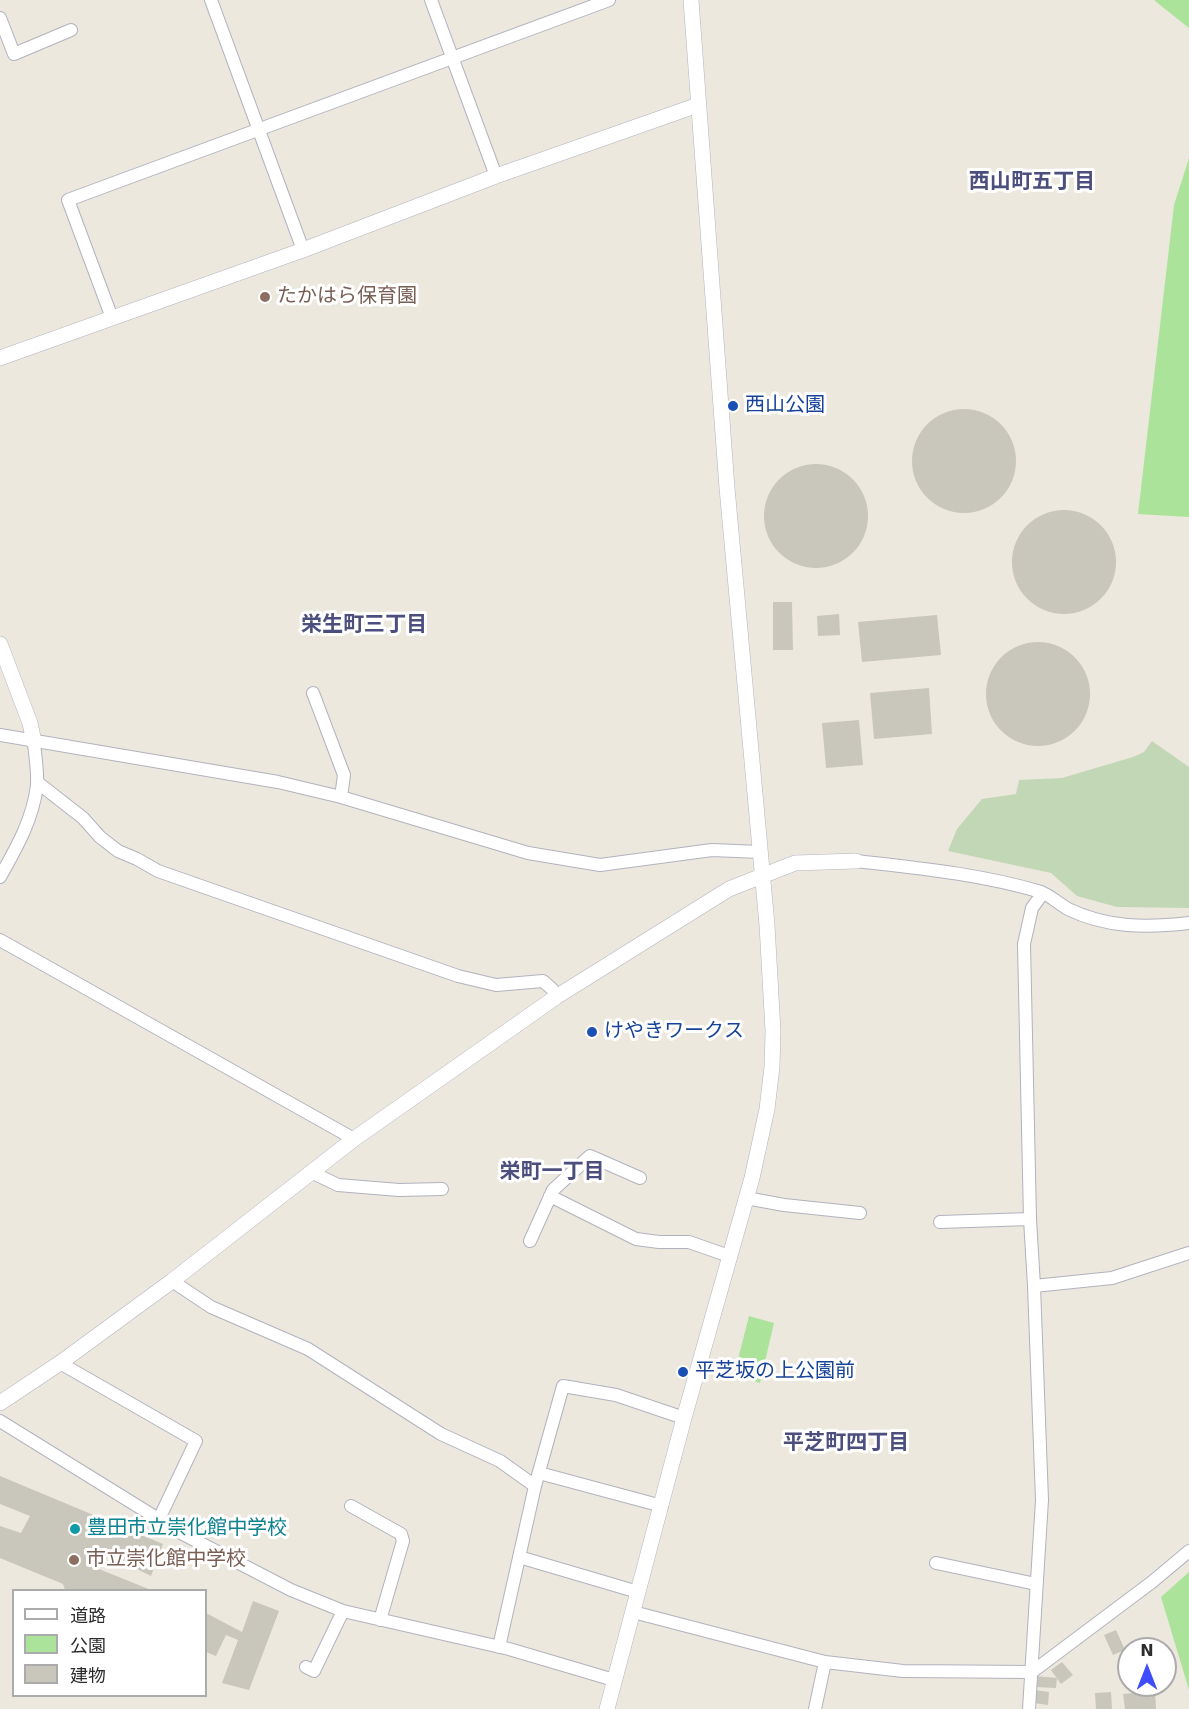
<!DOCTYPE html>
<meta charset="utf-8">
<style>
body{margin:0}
#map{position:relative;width:1189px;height:1709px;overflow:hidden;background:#ede8de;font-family:"DejaVu Sans","Noto Sans JP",sans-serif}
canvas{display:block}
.legend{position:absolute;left:12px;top:1589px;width:195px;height:108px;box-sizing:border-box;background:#fff;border:2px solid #ababab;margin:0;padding:8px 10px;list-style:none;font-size:18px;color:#2c2c2c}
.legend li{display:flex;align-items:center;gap:12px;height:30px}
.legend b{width:30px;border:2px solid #ababab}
.north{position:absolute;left:1117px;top:1637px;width:60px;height:60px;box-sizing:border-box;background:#fff;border:2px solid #ababab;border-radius:50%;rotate:0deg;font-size:16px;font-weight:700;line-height:24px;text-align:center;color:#2c2c2c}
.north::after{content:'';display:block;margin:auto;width:21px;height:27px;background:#3f4cfa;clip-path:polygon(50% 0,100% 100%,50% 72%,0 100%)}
</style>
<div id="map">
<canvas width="1189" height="1709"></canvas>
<ul class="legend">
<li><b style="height:8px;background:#fff"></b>道路</li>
<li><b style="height:16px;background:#abe39b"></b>公園</li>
<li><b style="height:16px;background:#c9c6bc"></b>建物</li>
</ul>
<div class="north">N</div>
</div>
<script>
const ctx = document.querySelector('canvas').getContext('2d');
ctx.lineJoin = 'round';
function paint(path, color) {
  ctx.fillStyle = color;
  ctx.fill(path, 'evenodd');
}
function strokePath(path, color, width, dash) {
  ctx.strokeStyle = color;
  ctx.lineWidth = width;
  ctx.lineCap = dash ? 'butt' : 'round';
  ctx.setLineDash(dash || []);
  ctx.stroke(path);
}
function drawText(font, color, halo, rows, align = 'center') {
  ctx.font = font + ' "DejaVu Sans","Noto Sans JP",sans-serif';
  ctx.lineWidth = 6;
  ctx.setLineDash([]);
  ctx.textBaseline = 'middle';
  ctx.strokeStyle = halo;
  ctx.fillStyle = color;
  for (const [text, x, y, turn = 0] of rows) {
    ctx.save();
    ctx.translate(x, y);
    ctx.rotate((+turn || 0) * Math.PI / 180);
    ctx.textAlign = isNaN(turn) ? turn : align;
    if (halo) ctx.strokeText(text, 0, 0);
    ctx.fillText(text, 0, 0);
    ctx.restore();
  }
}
const green = new Path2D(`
 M 1155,0 L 1189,0 L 1189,28 L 1155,1 Z
 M 1189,158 L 1189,517 L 1138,514 L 1174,205 Z
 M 749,1316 L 774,1323 L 760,1383 L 734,1375 Z
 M 1189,1572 L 1189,1690 L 1161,1597 Z`);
const cemetery = new Path2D(`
 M 1152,741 L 1189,767 L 1189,908 L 1117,907 L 1077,896 L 1051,873 L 948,851 L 957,829 L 982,799 L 1016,794 L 1019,780 L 1062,778 L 1133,757 L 1144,752 Z`);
const building = new Path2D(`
 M912 461a52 52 0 1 1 104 0a52 52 0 1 1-104 0Z
 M764 516a52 52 0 1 1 104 0a52 52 0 1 1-104 0Z
 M1012 562a52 52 0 1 1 104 0a52 52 0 1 1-104 0Z
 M 773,602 L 792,602 L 793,650 L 773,650 Z
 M 839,614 L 840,635 L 818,636 L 817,616 Z
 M 937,615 L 941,655 L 862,662 L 858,622 Z
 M986 694a52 52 0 1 1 104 0a52 52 0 1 1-104 0Z
 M 929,688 L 932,734 L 874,739 L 870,693 Z
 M 859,720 L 863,765 L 826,768 L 822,723 Z
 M 0,1476 L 163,1544 L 151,1576 L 97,1549 L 89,1565 L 151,1590 L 65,1590 L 63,1584 L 0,1558 L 0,1526 L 21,1533 L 30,1516 L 0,1504 Z
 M 253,1601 L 279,1611 L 249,1690 L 222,1683 L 238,1640 L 226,1635 L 216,1656 L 206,1652 L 206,1613 L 242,1632 Z
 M 1116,1630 L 1125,1650 L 1113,1655 L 1104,1635 Z
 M 1062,1662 L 1073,1675 L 1061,1684 L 1051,1670 Z
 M 1035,1676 L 1057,1678 L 1056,1688 L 1034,1687 Z
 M 1035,1690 L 1049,1692 L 1048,1705 L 1034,1703 Z
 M 1155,1691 L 1156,1709 L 1125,1709 L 1123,1694 Z
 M 1111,1692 L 1112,1709 L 1096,1709 L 1095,1693 Z`);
const minor = new Path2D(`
 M 211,0 L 303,250
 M 431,0 L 496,176
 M 0,18 L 14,54 L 71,30
 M 112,318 L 68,200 L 609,0
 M 313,693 L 344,775 L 341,797
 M 0,735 L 278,782 L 341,797 L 528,853 L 600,865 L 712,850 L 760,852
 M 37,782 L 83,818 L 100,837 L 118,851 L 137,859 L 158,871 L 458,976 L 496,985 L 543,981 L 552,989 L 556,997
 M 856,861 C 918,868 981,874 1041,892 C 1051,896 1059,904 1068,909 C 1107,928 1147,928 1189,923
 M 0,877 C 17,847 33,819 37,785 C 38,771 35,756 34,742
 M 0,940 L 354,1139
 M 311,1172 L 338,1185 L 399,1190 L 442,1189
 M 550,1196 L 636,1239 L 659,1242 L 689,1242 L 729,1256
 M 746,1198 L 784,1205 L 860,1213
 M 940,1222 L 1030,1219
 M 530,1241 L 553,1190 L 590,1156 L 640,1178
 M 172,1281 L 211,1307 L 308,1349 L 441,1434 L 500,1461 L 535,1486
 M 1034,1286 L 1112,1278 L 1189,1253
 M 60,1363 L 196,1441 L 159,1519
 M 0,1421 L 181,1533 L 291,1590 L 343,1611 L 509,1649 L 614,1680
 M 539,1473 L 662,1506
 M 351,1506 L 401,1534 L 403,1541 L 380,1620
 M 519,1557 L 638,1592
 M 936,1563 L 1036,1584
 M 633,1612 L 825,1662 L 903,1671 L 1032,1672 L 1152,1582 L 1189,1551
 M 499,1647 L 535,1486 L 563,1386 L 616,1395 L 684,1418
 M 306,1667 L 314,1671 L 343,1611
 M 815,1709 L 825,1662
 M 1029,1709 L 1042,1500 L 1034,1286 L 1030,1219 L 1024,944 L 1032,908 L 1043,893`);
const tertiary = new Path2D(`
 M 0,358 L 303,250 L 496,176 L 698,105
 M 0,644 L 30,723 L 34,742
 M 0,1403 L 60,1363 L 172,1281 L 354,1139 L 556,997 L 729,889 L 795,863 L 856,861
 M 607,1709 L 684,1418 L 752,1178 L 767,1109 L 772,1067 L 773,1031 L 767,925 L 727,488 L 691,0`);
const markers = [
 [265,297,6,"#8d6e63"],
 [733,406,6,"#1a4fb4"],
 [592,1032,6,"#1a4fb4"],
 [683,1372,6,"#1a4fb4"],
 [75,1529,6,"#0f9aa8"],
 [74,1560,6,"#8d6e63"]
];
const educationNames = [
 ["たかはら保育園",277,297],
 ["市立崇化館中学校",86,1560]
];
const transitNames = [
 ["西山公園",745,406],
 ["けやきワークス",604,1032],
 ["平芝坂の上公園前",695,1372]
];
const cultureNames = [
 ["豊田市立崇化館中学校",87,1529]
];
const neighbourhoodNames = [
 ["西山町五丁目",1032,183],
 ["栄生町三丁目",364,626],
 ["栄町一丁目",552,1173],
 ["平芝町四丁目",846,1444]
];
paint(green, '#abe39b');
paint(cemetery, '#c2d7b5');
paint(building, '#c9c6bc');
strokePath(minor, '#b2b2bf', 14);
strokePath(tertiary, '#b2b2bf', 16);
strokePath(minor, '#fff', 12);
strokePath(tertiary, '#fff', 15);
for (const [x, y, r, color] of markers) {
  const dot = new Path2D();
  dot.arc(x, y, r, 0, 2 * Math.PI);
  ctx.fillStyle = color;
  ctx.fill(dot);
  strokePath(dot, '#fff', 2);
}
drawText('20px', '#785e54', '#fff', educationNames, 'left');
drawText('20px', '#164399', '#fff', transitNames, 'left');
drawText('20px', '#0d838f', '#fff', cultureNames, 'left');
drawText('bold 21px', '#4c4f7d', '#fff', neighbourhoodNames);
</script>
